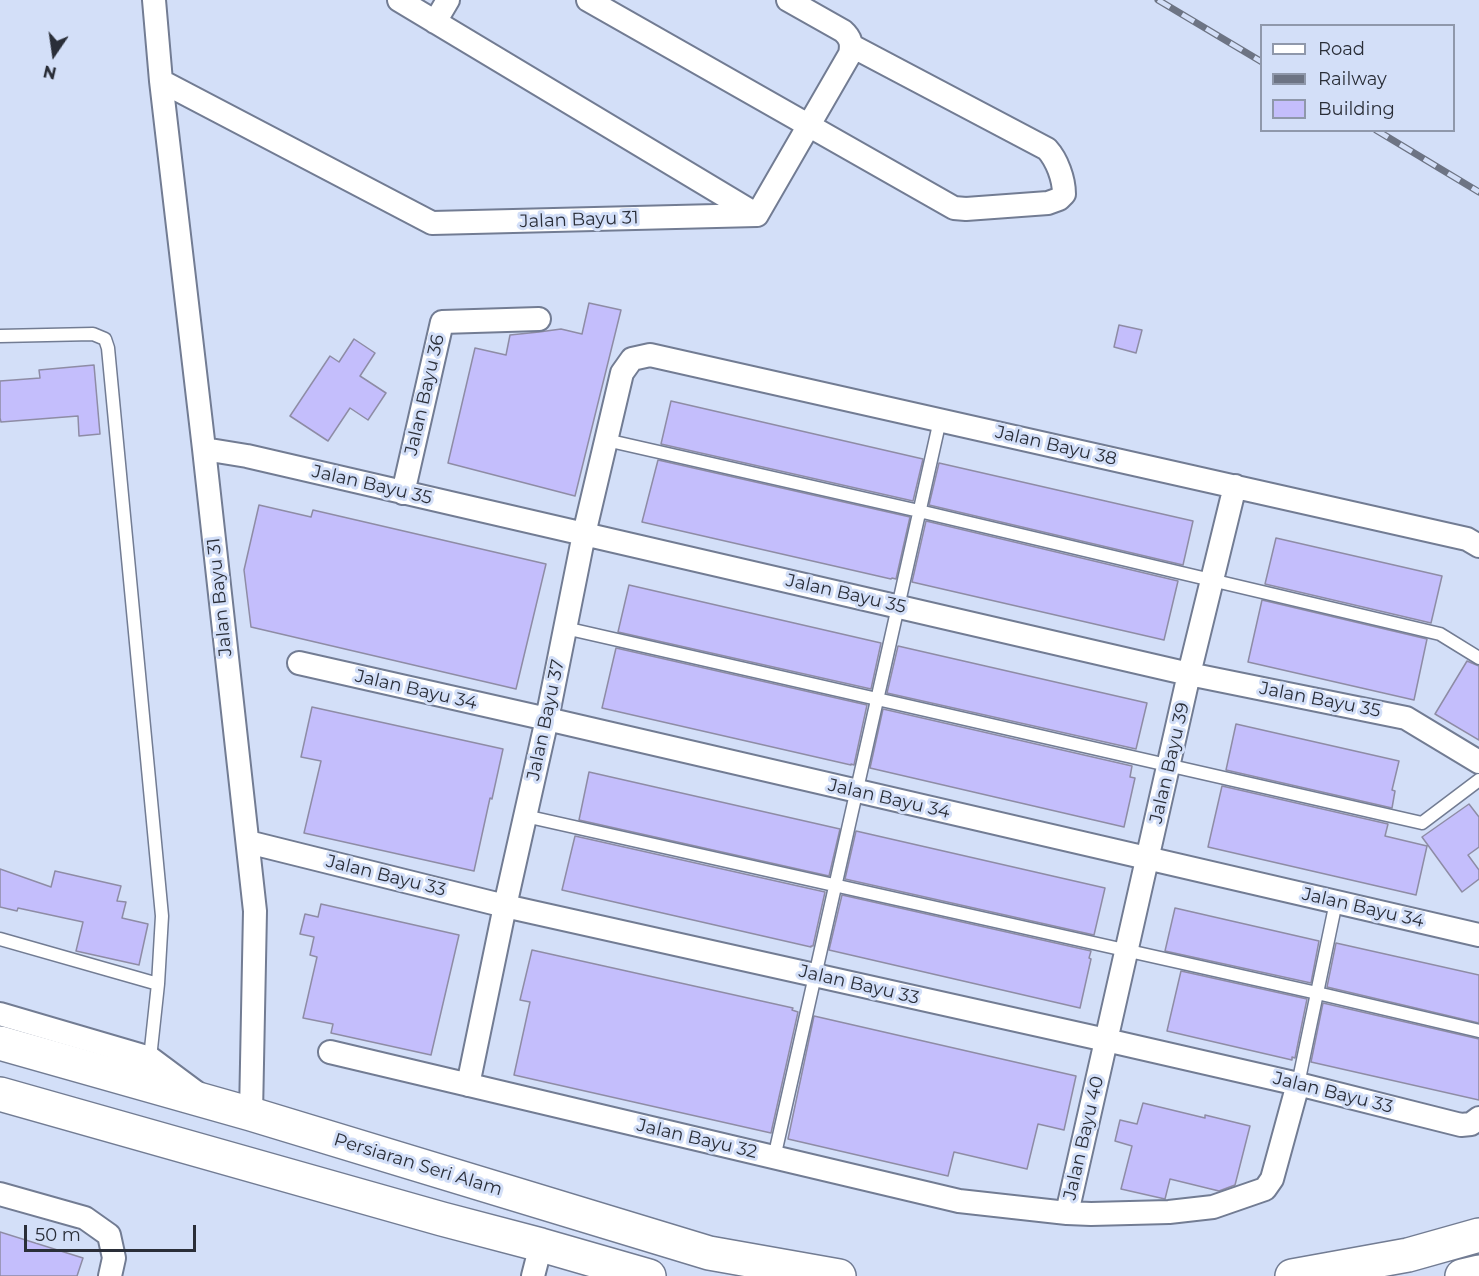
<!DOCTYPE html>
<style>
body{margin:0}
#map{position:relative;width:1479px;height:1276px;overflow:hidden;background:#d3dff8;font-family:Montserrat,sans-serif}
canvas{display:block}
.legend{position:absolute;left:1260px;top:24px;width:195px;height:108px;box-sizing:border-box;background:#d3dff8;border:2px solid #8f98ab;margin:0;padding:8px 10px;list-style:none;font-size:18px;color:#2a2e38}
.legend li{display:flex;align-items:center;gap:12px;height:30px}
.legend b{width:30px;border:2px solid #8f98ab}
.north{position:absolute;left:24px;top:24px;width:60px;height:60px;-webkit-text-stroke:4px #d3dff8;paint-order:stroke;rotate:193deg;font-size:16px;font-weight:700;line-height:24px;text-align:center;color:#2a2e38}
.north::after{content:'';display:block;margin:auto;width:21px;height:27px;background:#2a2e38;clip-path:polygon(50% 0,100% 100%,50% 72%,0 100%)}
.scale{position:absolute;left:24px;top:1225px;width:172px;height:27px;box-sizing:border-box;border:3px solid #2a2e38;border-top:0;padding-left:8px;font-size:18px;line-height:21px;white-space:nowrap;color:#2a2e38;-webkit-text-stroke:4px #d3dff8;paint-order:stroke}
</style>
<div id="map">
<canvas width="1479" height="1276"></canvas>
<ul class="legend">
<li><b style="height:8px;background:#fff"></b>Road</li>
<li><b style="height:8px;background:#6d7484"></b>Railway</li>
<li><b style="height:16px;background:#c4befc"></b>Building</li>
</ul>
<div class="north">N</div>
<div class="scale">50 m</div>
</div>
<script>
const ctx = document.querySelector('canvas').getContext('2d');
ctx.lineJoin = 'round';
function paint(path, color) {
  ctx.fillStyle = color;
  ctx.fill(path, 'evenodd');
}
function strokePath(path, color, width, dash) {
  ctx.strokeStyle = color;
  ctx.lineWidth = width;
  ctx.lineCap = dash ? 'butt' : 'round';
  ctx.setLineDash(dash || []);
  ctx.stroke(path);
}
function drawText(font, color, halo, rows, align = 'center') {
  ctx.font = font + ' Montserrat,sans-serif';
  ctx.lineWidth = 6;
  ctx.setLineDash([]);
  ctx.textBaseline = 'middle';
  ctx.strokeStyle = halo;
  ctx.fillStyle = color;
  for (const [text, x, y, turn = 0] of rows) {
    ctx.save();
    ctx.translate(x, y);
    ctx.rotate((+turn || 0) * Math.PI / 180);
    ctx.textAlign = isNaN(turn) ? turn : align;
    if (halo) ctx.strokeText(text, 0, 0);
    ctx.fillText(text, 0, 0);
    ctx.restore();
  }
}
const building = new Path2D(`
 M 589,303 L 621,310 L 575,496 L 448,463 L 475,348 L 506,355 L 510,335 L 539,332 L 561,329 L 582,334 Z
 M 1119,325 L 1142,330 L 1136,353 L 1114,347 Z
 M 354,339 L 375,353 L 360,376 L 386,393 L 368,420 L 350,408 L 328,441 L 290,416 L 330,356 L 339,362 Z
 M 94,365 L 100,434 L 79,436 L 78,416 L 1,422 L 0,418 L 0,381 L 40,378 L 39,370 Z
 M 671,401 L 923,459 L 913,501 L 661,444 Z
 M 658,460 L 910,517 L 896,579 L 892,578 L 891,579 L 642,522 Z
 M 939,463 L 1193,521 L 1183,565 L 929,505 Z
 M 259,505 L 311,517 L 313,510 L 546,564 L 516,689 L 251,627 L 244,570 Z
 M 926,521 L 1178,581 L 1164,640 L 912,582 Z
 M 1276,538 L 1442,576 L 1431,623 L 1265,584 Z
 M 629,585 L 881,643 L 871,689 L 618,632 Z
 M 1262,600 L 1427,639 L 1414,700 L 1248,662 Z
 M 898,646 L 1147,703 L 1136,749 L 887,693 Z
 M 616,648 L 867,705 L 854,765 L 851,764 L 851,765 L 602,708 Z
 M 1467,661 L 1479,666 L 1479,740 L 1435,714 Z
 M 312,707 L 503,749 L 492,799 L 490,798 L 474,871 L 304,833 L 321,761 L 301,757 Z
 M 883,709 L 1132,766 L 1130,777 L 1135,778 L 1124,827 L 870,768 Z
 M 1236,724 L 1399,761 L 1392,790 L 1395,791 L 1392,808 L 1226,770 Z
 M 589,772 L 840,829 L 829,876 L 579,820 Z
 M 1222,786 L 1388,824 L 1385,836 L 1427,846 L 1416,895 L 1208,847 Z
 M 1469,804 L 1479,817 L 1479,847 L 1468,855 L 1479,870 L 1479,879 L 1462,892 L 1422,837 Z
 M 856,831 L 1105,888 L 1094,935 L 845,879 Z
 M 575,836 L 825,892 L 813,946 L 811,946 L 811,947 L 562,890 Z
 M 0,869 L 51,887 L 55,871 L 121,886 L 117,901 L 126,902 L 122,918 L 148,924 L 139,965 L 76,951 L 83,922 L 18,908 L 17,911 L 0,907 Z
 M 842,895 L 1091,951 L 1089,958 L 1091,959 L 1080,1008 L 829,950 Z
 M 321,904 L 459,935 L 431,1055 L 331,1033 L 333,1024 L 303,1018 L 317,957 L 310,955 L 314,937 L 300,934 L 305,914 L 318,917 Z
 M 1175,908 L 1319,941 L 1311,983 L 1165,951 Z
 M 1336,943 L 1479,975 L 1479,1023 L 1327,987 Z
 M 532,950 L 793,1008 L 792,1010 L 798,1012 L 771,1133 L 514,1075 L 530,1002 L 520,1000 Z
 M 1181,971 L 1307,999 L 1295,1058 L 1292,1057 L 1292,1060 L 1167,1031 Z
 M 1323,1003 L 1479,1039 L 1479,1100 L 1311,1062 Z
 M 814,1016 L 1076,1076 L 1064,1130 L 1038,1124 L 1027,1169 L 954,1152 L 948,1176 L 788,1139 Z
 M 1143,1103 L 1205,1118 L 1205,1115 L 1250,1126 L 1235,1185 L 1219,1191 L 1170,1179 L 1165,1199 L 1121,1189 L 1132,1146 L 1115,1141 L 1120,1120 L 1137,1124 Z
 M 0,1232 L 83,1258 L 77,1276 L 0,1276 Z`);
const lane = new Path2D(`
 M 0,336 L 93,334 L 105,339 L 108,348 L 162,916 L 158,984 L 150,1058
 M 606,440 L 919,511 L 1440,634 L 1479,658
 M 565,628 L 1422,823 L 1479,780
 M 525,816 L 1317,993 L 1479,1031
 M 0,939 L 158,984
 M 1298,1084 L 1336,902
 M 774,1158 L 940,420`);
const street = new Path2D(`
 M 154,0 L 161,81 L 204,449 L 255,911 L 251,1114
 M 399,0 L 757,215
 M 588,0 L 954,208 L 966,209 L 1048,203 L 1059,199 L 1064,194 C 1064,179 1057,160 1047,149 L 852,46
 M 435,22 L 448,0
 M 161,81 L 432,223 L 757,215 L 850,54 C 852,44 851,38 843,31 L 788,0
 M 204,449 L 247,456 L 1189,674 L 1406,718 L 1479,762
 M 403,493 L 442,322 L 539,319
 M 299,663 L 547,719 L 1479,935
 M 248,842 L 505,906 L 1106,1040 L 1298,1084 L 1461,1125 L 1471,1124 L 1479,1118
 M 0,1014 L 150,1058 L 197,1093
 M 330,1052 L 959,1201 L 1067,1213 L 1091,1214 L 1169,1212 L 1213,1207 L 1265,1189 L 1272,1179 L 1298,1084
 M 468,1085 L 505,906 L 547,719 L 584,534 L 622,373 L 632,359 L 650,355 L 1467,539 L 1479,546
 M 0,1194 L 85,1218 L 109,1235 L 114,1258 L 110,1276
 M 1067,1213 L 1189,674 L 1235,486
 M 533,1276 L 541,1245`);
const secondary = new Path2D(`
 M 0,1043 L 251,1114 L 709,1253 L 839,1276
 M 0,1094 L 442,1219 L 541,1245 L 649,1276
 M 1292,1276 L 1408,1255 L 1479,1235
 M 1462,1276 L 1479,1272`);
const rail = new Path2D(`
 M 1158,0 L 1262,62
 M 1376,130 L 1479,192`);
const streetNames = [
 ["Jalan Bayu 31",579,220,-2],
 ["Jalan Bayu 36",425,395,-77],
 ["Jalan Bayu 38",1056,446,13],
 ["Jalan Bayu 35",372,485,13],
 ["Jalan Bayu 35",846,594,13],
 ["Jalan Bayu 31",220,597,-96],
 ["Jalan Bayu 34",416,690,13],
 ["Jalan Bayu 35",1320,700,11],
 ["Jalan Bayu 37",546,720,-78],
 ["Jalan Bayu 39",1170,763,-77],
 ["Jalan Bayu 34",889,799,13],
 ["Jalan Bayu 33",386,876,14],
 ["Jalan Bayu 34",1363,908,13],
 ["Jalan Bayu 33",859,985,13],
 ["Jalan Bayu 33",1333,1093,14],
 ["Jalan Bayu 40",1084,1138,-77],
 ["Jalan Bayu 32",697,1139,13],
 ["Persiaran Seri Alam",418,1165,17]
];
paint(building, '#c4befc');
strokePath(building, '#8e8ca5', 1.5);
strokePath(lane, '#727c93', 15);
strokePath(street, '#727c93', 26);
strokePath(secondary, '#727c93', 36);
strokePath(lane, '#fff', 12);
strokePath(street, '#fff', 22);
strokePath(secondary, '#fff', 33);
strokePath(rail, '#6d7484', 7);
strokePath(rail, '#d3dff8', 4.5, [14]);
drawText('18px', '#2a2e38', '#d3dff8', streetNames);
</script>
